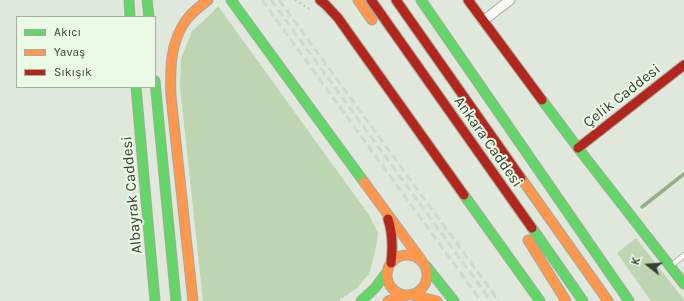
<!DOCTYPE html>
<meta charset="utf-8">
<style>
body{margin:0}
#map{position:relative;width:684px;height:301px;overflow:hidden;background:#dfe8db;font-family:Karla,sans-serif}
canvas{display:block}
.legend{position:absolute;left:16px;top:16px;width:140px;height:72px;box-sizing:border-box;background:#ebfae4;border:1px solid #a3ae9e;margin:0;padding:5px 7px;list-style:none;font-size:12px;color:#383d35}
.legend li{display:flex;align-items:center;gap:8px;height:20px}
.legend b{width:20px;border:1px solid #a3ae9e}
.north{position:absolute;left:628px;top:245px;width:40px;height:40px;-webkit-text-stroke:3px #ebfae4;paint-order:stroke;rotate:287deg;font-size:11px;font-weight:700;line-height:16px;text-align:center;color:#383d35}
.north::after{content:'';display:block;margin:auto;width:14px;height:18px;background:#383d35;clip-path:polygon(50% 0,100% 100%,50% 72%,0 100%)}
</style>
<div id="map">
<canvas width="684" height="301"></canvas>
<ul class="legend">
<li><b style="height:5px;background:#63d668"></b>Akıcı</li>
<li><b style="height:5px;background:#ff974d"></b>Yavaş</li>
<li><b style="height:5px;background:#b3261e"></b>Sıkışık</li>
</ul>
<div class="north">K</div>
</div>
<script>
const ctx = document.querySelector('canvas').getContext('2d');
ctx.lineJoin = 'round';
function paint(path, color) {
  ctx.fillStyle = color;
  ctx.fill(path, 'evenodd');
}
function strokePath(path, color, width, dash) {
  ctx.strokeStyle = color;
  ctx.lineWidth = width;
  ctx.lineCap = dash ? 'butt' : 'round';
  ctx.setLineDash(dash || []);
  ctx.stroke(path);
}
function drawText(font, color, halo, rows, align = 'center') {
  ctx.font = font + ' Karla,sans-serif';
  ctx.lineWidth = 4;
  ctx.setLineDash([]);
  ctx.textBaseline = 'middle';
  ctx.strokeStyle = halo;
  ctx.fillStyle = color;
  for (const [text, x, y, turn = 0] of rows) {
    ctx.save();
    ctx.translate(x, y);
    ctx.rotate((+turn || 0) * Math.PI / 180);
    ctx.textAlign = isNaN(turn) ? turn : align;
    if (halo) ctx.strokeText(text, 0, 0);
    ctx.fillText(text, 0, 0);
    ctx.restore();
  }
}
const green = new Path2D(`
 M 218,6 L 369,215 L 378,233 L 376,248 L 369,274 L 356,289 L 336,301 L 203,301 L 180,87 L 181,59 L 192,31 L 212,13 Z
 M 636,238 L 684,300 L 684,301 L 651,301 L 617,253 Z`);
const stream = new Path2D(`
 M 642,207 L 684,174`);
const path = new Path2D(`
 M 295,0 L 311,10
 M 192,39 L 197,30 L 211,16
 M 338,301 L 350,292`);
const lane = new Path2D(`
 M 672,265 L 684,255`);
const street = new Path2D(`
 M 483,21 L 510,0`);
const fast = new Path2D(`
 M 129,0 L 130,17
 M 147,0 L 149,17
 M 231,0 L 364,182
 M 421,0 L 629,301
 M 155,81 L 176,301
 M 136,87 L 155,301
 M 542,100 L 578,148 L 684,284
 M 464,195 L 540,301
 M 532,228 L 583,301
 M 426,266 L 454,301
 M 361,301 L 375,288 L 387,272`);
const slow = new Path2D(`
 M 358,0 L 372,20
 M 521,178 L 608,301
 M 364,182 L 422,261
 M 528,240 L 566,301
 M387 275a20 20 0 1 1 40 0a20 20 0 1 1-40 0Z
 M 412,295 L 437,301
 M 193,301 L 171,96 C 170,69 170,41 187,19 C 193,11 201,6 208,0
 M 388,301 L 408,295`);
const jam = new Path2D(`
 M 320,0 L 326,5 L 338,18 L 464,195
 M 371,0 L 532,228
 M 396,0 L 521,178
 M 468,0 L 542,100
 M 578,148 L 684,65
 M 388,219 C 393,234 393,247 391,263`);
const rail = new Path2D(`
 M 262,0 L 481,301
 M 271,0 L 491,301
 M 279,0 L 499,301`);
const streetNames = [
 ["Çelik Caddesi",622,96,-38],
 ["Ankara Caddesi",488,142,55],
 ["Albayrak Caddesi",132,195,-95]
];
paint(green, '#bdd5b1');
strokePath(stream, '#95af86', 3.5);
strokePath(lane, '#a2a89f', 6);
strokePath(street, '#a2a89f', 11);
strokePath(fast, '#a2a89f', 11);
strokePath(slow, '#a2a89f', 11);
strokePath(jam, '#a2a89f', 11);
strokePath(path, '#c4c8c2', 2, [2, 3]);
strokePath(lane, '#fafcfa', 4.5);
strokePath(street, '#fafcfa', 9);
strokePath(fast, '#63d668', 9);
strokePath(slow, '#ff974d', 9);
strokePath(jam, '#b3261e', 9);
strokePath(rail, '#d3d5d2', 3, [8, 4]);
drawText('15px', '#383d35', '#ebfae4', streetNames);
</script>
